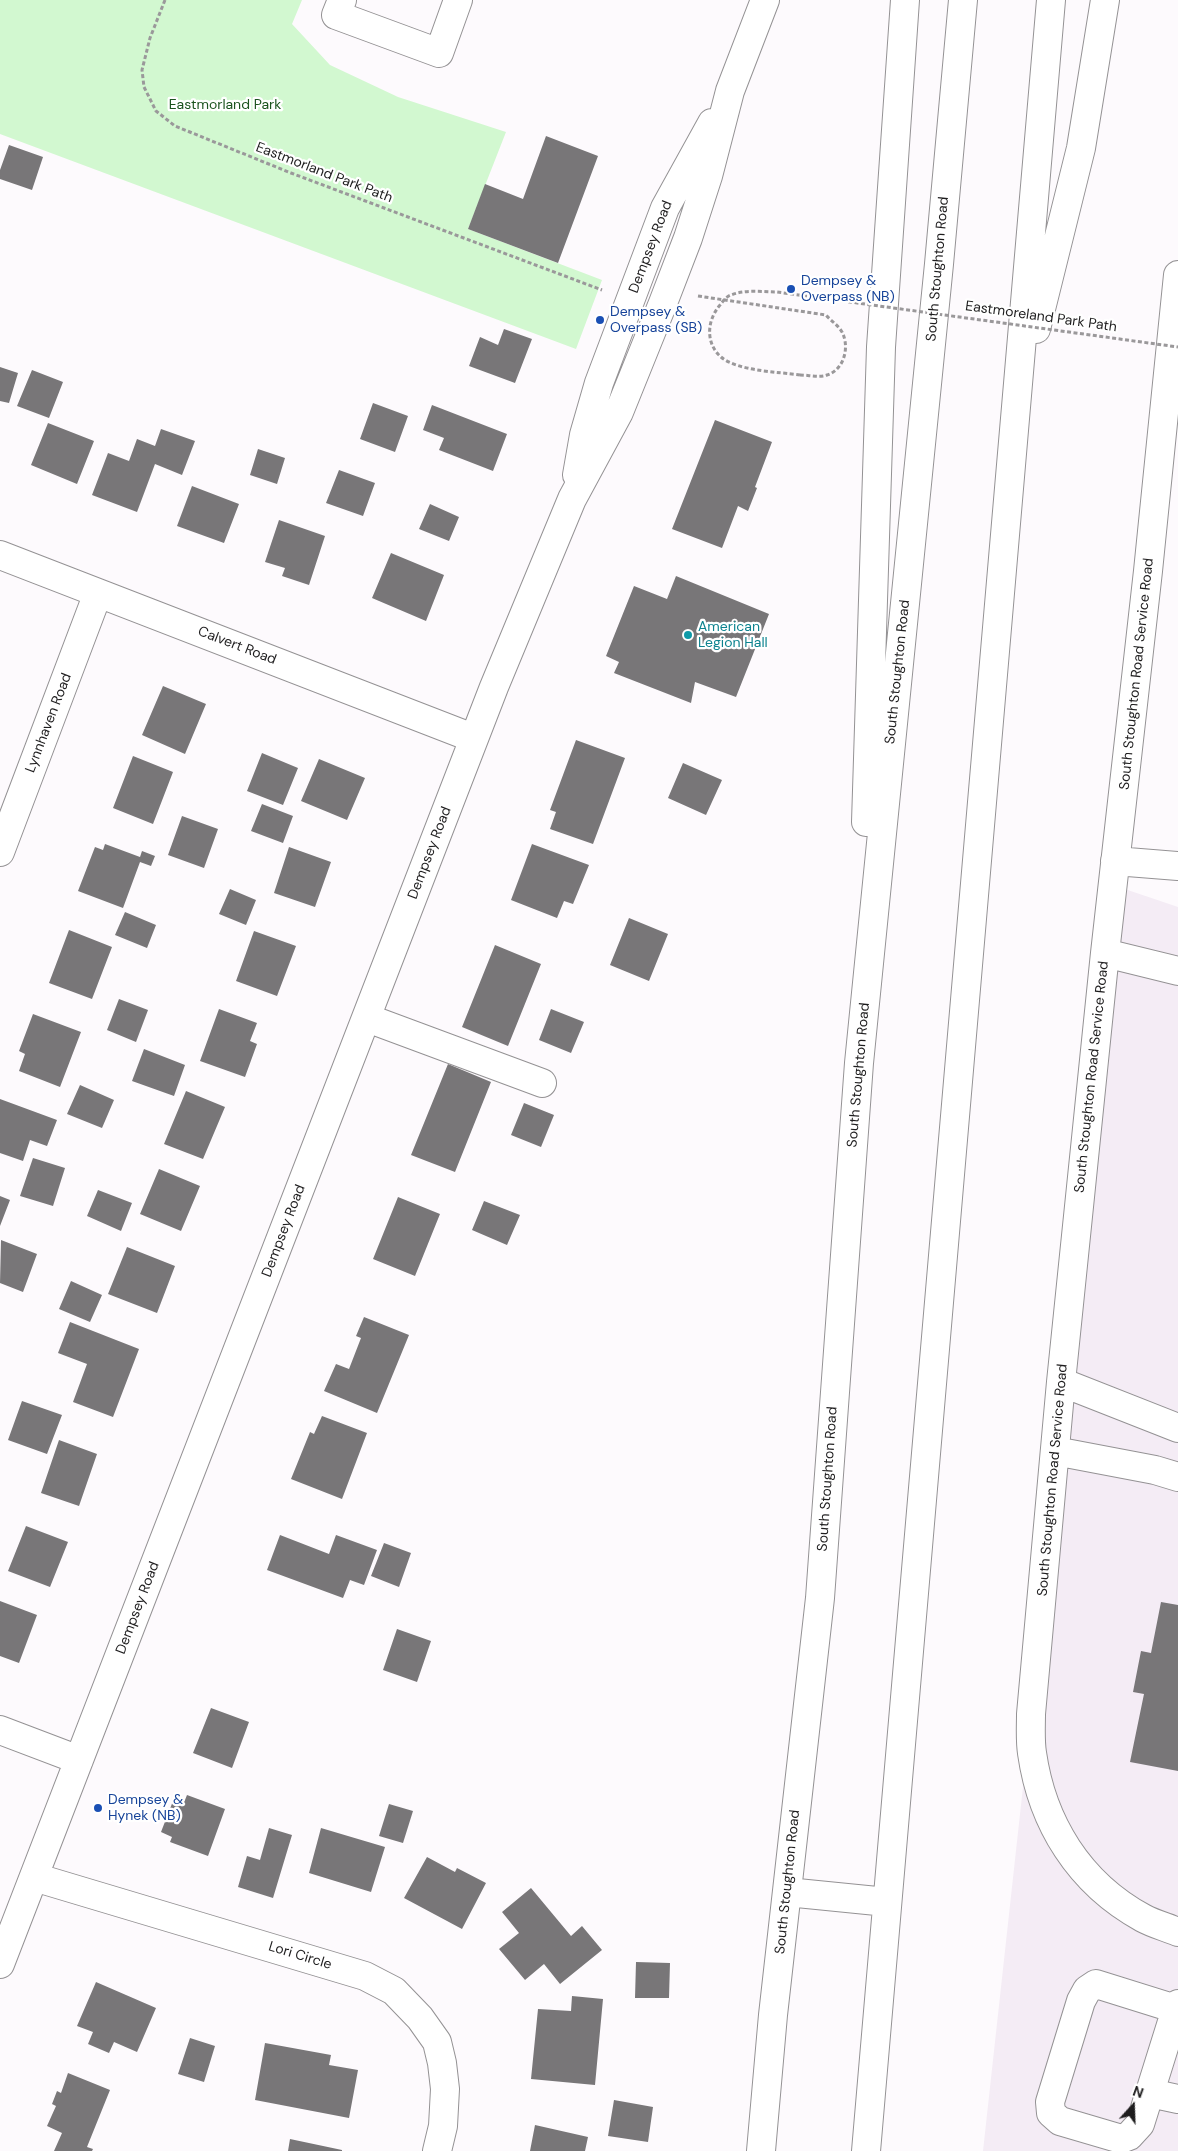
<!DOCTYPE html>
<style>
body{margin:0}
#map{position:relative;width:1178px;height:2151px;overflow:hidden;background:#fdfafd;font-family:"DM Sans",sans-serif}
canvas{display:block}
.north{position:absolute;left:1108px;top:2081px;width:50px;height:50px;-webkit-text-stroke:4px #fff;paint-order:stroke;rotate:20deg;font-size:14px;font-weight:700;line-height:20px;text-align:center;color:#1e1d1e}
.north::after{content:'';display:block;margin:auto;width:18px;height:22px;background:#1e1d1e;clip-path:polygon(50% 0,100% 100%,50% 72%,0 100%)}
</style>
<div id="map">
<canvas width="1178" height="2151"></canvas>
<div class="north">N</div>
</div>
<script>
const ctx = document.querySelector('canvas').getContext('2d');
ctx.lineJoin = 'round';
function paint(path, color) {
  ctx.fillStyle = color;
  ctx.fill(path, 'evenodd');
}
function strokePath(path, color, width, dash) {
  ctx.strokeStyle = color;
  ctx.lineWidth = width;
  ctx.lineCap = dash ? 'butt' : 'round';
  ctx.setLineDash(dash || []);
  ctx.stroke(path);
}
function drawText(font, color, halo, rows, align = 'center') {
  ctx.font = font + ' "DM Sans",sans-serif';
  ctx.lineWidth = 4.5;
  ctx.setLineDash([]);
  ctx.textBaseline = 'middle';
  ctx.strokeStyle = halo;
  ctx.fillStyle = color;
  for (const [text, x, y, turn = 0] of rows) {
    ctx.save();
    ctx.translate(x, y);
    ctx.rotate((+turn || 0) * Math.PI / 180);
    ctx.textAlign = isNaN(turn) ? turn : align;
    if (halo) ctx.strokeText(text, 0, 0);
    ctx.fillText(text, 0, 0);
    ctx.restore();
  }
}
const built = new Path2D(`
 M 1113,885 L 1178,907 L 1178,2151 L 983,2151 L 1031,1714 Z`);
const green = new Path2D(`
 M 0,0 L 302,0 L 292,24 L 330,65 L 398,97 L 506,132 L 468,229 L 602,280 L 576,349 L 0,134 Z`);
const building = new Path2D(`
 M 546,136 L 598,156 L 558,263 L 468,229 L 485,184 L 523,199 Z
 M 9,145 L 43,157 L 32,190 L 0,179 L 0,170 Z
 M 504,329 L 532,339 L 515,383 L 469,366 L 480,337 L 498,345 Z
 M 0,367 L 18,373 L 9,403 L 0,401 Z
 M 32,370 L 63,382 L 49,418 L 17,406 Z
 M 373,403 L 408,416 L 395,452 L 360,439 Z
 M 432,405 L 507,434 L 493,471 L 439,450 L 444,438 L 423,430 Z
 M 715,420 L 772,442 L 755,487 L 757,488 L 748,511 L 738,506 L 722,548 L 672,529 Z
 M 48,423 L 94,441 L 77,484 L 31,465 Z
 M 161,429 L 195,441 L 182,475 L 155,464 L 137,512 L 92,495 L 108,453 L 129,461 L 137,439 L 155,446 Z
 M 258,449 L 285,458 L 277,484 L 250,475 Z
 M 339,470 L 375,483 L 363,516 L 326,503 Z
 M 192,486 L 239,504 L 224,543 L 177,526 Z
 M 430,504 L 459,517 L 449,541 L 419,529 Z
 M 279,520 L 325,536 L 309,585 L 282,576 L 285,568 L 265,562 Z
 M 391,553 L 444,575 L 426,621 L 372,598 Z
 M 676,576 L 769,614 L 736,697 L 695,682 L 691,703 L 614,673 L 619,662 L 606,656 L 634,586 L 667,599 Z
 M 163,686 L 206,704 L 185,754 L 142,735 Z
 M 576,740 L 625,758 L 593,844 L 550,829 L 556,812 L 550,810 Z
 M 262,753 L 298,768 L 283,805 L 247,791 Z
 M 133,756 L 173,772 L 153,824 L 113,808 Z
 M 319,759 L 365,778 L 347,820 L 301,801 Z
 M 683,763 L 722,780 L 706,815 L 668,798 Z
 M 262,804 L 293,816 L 283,843 L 251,831 Z
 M 182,816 L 218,829 L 204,868 L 168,855 Z
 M 105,844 L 140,857 L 142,851 L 155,856 L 151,866 L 140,862 L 123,908 L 78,891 L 95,847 L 103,850 Z
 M 532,844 L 589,865 L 573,904 L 564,901 L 557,918 L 511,900 Z
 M 289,847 L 331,862 L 315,907 L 274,893 Z
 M 230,889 L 256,900 L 246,925 L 219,914 Z
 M 125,912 L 156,925 L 147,948 L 115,935 Z
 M 629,918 L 668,934 L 649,981 L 610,965 Z
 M 69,930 L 112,947 L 92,999 L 49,983 Z
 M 254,931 L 296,946 L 277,996 L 236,981 Z
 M 495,945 L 541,964 L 508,1046 L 462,1027 Z
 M 119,999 L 148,1010 L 136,1042 L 107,1030 Z
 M 219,1009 L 257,1023 L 250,1041 L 257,1044 L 245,1077 L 200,1061 Z
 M 551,1009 L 584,1022 L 571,1053 L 539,1040 Z
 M 33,1014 L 81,1032 L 60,1087 L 19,1071 L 25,1054 L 19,1051 Z
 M 144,1049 L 185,1065 L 174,1096 L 132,1081 Z
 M 448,1064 L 491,1082 L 455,1172 L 411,1155 Z
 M 80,1085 L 114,1100 L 102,1128 L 67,1114 Z
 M 186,1091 L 225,1107 L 203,1159 L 164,1144 Z
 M 0,1099 L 57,1120 L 47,1146 L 30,1140 L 23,1161 L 0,1153 Z
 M 524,1103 L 554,1115 L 541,1147 L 511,1135 Z
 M 33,1158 L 65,1168 L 53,1206 L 20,1196 Z
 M 159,1169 L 200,1186 L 181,1231 L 140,1214 Z
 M 98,1190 L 132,1203 L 121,1231 L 87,1216 Z
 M 0,1196 L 10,1200 L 0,1226 Z
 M 398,1197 L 440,1214 L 415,1276 L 373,1259 Z
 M 484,1201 L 520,1215 L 507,1245 L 472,1230 Z
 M 1,1240 L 37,1254 L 23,1292 L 0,1283 Z
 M 127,1247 L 175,1266 L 157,1313 L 108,1294 Z
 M 71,1281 L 102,1295 L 90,1322 L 59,1309 Z
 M 364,1317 L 409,1335 L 377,1413 L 324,1391 L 336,1364 L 349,1369 L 361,1338 L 356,1336 Z
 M 70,1322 L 139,1349 L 113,1417 L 73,1402 L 87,1364 L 58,1353 Z
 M 22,1401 L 62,1415 L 47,1454 L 8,1440 Z
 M 322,1416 L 367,1433 L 342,1499 L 291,1479 L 310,1432 L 314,1434 Z
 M 59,1440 L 97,1454 L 79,1506 L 41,1493 Z
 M 26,1526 L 68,1542 L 50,1587 L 8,1571 Z
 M 280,1535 L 329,1554 L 336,1535 L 377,1550 L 364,1585 L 350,1580 L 343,1598 L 267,1570 Z
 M 384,1543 L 411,1553 L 399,1587 L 371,1576 Z
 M 0,1601 L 37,1615 L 19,1663 L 0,1656 Z
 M 1161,1602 L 1178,1605 L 1178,1771 L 1130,1762 L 1144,1694 L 1133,1692 L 1141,1651 L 1151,1653 Z
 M 397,1629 L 431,1641 L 417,1682 L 383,1670 Z
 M 211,1708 L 249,1722 L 232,1768 L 193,1753 Z
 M 187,1795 L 225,1809 L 208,1856 L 170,1842 L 172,1837 L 161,1832 L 173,1801 L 183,1805 Z
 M 389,1804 L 413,1811 L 403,1843 L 379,1836 Z
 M 269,1828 L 292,1835 L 273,1898 L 238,1887 L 247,1856 L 260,1860 Z
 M 321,1828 L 385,1847 L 371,1892 L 309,1873 Z
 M 427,1857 L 455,1872 L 457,1868 L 486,1883 L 462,1929 L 404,1898 Z
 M 531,1888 L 571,1936 L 582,1926 L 602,1950 L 560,1984 L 544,1964 L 525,1980 L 499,1949 L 519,1933 L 502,1912 Z
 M 636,1962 L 670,1963 L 669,1998 L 635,1998 Z
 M 96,1982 L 156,2008 L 137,2052 L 114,2042 L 109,2053 L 88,2044 L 93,2032 L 77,2026 Z
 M 572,1996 L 603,1999 L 595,2085 L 531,2079 L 538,2009 L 571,2011 Z
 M 190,2038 L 215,2046 L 204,2082 L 178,2074 Z
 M 265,2043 L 331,2055 L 329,2065 L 358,2070 L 349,2118 L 255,2100 Z
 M 68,2073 L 110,2090 L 87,2147 L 93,2149 L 92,2151 L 54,2151 L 62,2133 L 47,2126 L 56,2106 L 52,2104 L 57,2091 L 61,2093 Z
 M 614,2100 L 653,2107 L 648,2142 L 608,2136 Z
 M 535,2125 L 588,2137 L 585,2151 L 530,2151 Z
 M 290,2139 L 342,2150 L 342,2151 L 288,2151 Z`);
const path = new Path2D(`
 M 165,0 L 150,38 L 142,70 L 144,87 L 156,111 L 175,126 L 291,173 L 602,290
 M 698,296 L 826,315 C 831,321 838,325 842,332 C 850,347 844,370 827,375 C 819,378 809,375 800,375`);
const minor = new Path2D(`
 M 342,0 L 336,15 L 439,53 L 458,0
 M 1178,275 L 1148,571 L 1105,953 L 1061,1382 L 1031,1714 C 1031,1727 1030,1740 1032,1753 C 1042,1823 1079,1883 1143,1918 C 1154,1924 1166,1927 1178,1932
 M 577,475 L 584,435 L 599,383 L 665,208 L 712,123
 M 0,555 L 473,738
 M 0,852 L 98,593
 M 1115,861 L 1178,866
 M 1105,953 L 1178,971
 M 367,1018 L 542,1083
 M 1061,1382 L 1178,1428
 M 1055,1451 L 1155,1470 L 1178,1477
 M 0,1730 L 79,1760
 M 34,1877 L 365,1976 L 394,1991 L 420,2018 L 437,2042 L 442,2063 L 445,2089 L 443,2126 L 437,2151
 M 0,1964 L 494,687 L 572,499 L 619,412 L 663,303 L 688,238 L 708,176 L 730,91 L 765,0
 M 1176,2009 L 1096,1984 L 1087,1990 L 1081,2001 L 1050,2102 L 1051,2113 L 1060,2121 L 1121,2139 L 1129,2136 L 1140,2124 L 1176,2009 L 1178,2004
 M 1150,2093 L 1178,2099`);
const major = new Path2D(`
 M 1036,329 L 1081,148 L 1105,0
 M 866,822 L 881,347 L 905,0
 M 787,1892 L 887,1902
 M 761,2151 L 773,2015 L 820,1598 L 859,1063 L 939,264 L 963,0
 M 866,2151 L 1051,0`);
const pathBridge = new Path2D(`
 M 800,375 C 779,372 737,371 721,357 C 705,343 707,320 720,305 C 723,301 727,296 731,295 C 746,289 762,292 777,292 L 1178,347`);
const markers = [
 [791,289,5,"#1a4fb4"],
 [600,320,5,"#1a4fb4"],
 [688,635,5,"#0f9aa8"],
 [98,1808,5,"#1a4fb4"]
];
const parkNames = [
 ["Eastmorland Park",225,105]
];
const streetNames = [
 ["Eastmorland Park Path",324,173,21],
 ["Dempsey Road",651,247,-69],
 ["South Stoughton Road",938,269,-85],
 ["Eastmoreland Park Path",1041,317,8],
 ["Calvert Road",237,646,21],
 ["South Stoughton Road",898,672,-84],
 ["South Stoughton Road Service Road",1137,674,-84],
 ["Lynnhaven Road",49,723,-69],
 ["Dempsey Road",430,853,-69],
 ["South Stoughton Road",859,1075,-85],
 ["South Stoughton Road Service Road",1092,1077,-84],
 ["Dempsey Road",284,1231,-69],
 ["South Stoughton Road",828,1479,-86],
 ["South Stoughton Road Service Road",1053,1480,-85],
 ["Dempsey Road",138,1608,-69],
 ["South Stoughton Road",788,1882,-84],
 ["Lori Circle",300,1956,17]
];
const transitNames = [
 ["Dempsey &",801,281],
 ["Overpass (NB)",801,297],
 ["Dempsey &",610,312],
 ["Overpass (SB)",610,328],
 ["Dempsey &",108,1800],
 ["Hynek (NB)",108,1816]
];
const cultureNames = [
 ["American",698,627],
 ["Legion Hall",698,643]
];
paint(built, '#f4ecf5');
paint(green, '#d2f8d0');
paint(building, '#787678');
strokePath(minor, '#949294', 30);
strokePath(major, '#949294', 30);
strokePath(path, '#9a989a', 3, [4, 2.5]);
strokePath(minor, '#fff', 28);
strokePath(major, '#fff', 28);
strokePath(pathBridge, '#9a989a', 3, [4, 2.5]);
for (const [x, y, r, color] of markers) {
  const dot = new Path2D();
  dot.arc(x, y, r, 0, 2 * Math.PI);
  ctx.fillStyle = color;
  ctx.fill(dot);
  strokePath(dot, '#fff', 2);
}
drawText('14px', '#1b531e', '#fff', parkNames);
drawText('14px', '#1e1d1e', '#fff', streetNames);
drawText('14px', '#164399', '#fff', transitNames, 'left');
drawText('14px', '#0d838f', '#fff', cultureNames, 'left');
</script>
